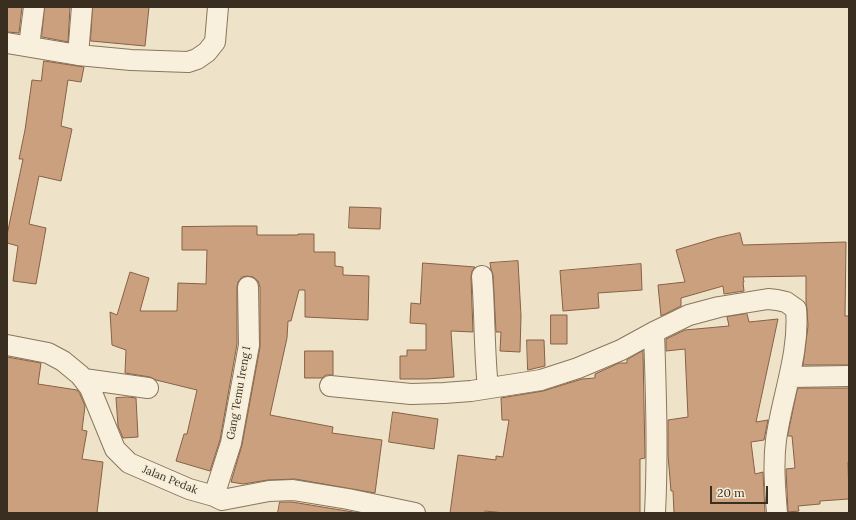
<!DOCTYPE html>
<style>
body{margin:0}
#map{position:relative;width:856px;height:520px;overflow:hidden;background:#eee3c8;font-family:Lora,serif}
canvas{display:block}
.frame{position:absolute;inset:0;border:8px solid #3a2e21;pointer-events:none}
.scale{position:absolute;left:710px;top:486px;width:58px;height:18px;box-sizing:border-box;border:2px solid #3a2e21;border-top:0;padding-left:5px;font-size:12px;line-height:14px;white-space:nowrap;color:#3a2e21;-webkit-text-stroke:3px #f5edd8;paint-order:stroke}
</style>
<div id="map">
<canvas width="856" height="520"></canvas>
<div class="frame"></div>
<div class="scale">20 m</div>
</div>
<script>
const ctx = document.querySelector('canvas').getContext('2d');
ctx.lineJoin = 'round';
function paint(path, color) {
  ctx.fillStyle = color;
  ctx.fill(path, 'evenodd');
}
function strokePath(path, color, width, dash) {
  ctx.strokeStyle = color;
  ctx.lineWidth = width;
  ctx.lineCap = dash ? 'butt' : 'round';
  ctx.setLineDash(dash || []);
  ctx.stroke(path);
}
function drawText(font, color, halo, rows, align = 'center') {
  ctx.font = font + ' Lora,serif';
  ctx.lineWidth = 4;
  ctx.setLineDash([]);
  ctx.textBaseline = 'middle';
  ctx.strokeStyle = halo;
  ctx.fillStyle = color;
  for (const [text, x, y, turn = 0] of rows) {
    ctx.save();
    ctx.translate(x, y);
    ctx.rotate((+turn || 0) * Math.PI / 180);
    ctx.textAlign = isNaN(turn) ? turn : align;
    if (halo) ctx.strokeText(text, 0, 0);
    ctx.fillText(text, 0, 0);
    ctx.restore();
  }
}
const building = new Path2D(`
 M 7,7 L 22,7 L 19,33 L 7,32 Z
 M 45,7 L 70,7 L 68,42 L 42,37 Z
 M 93,7 L 149,7 L 145,46 L 91,41 Z
 M 44,61 L 84,67 L 81,82 L 68,80 L 61,126 L 72,129 L 61,181 L 39,176 L 29,224 L 46,228 L 36,284 L 13,281 L 18,246 L 7,243 L 7,235 L 23,159 L 19,159 L 25,130 L 32,80 L 41,81 Z
 M 350,207 L 381,208 L 380,229 L 349,228 Z
 M 230,226 L 257,226 L 257,235 L 298,235 L 298,234 L 314,234 L 314,252 L 335,252 L 335,266 L 343,267 L 343,275 L 369,276 L 368,320 L 305,317 L 305,290 L 299,290 L 291,321 L 288,321 L 287,338 L 270,415 L 333,427 L 332,433 L 382,440 L 375,493 L 295,479 L 268,480 L 243,484 L 231,482 L 242,445 L 260,347 L 260,287 L 258,281 L 253,277 L 247,276 L 242,277 L 238,282 L 237,287 L 237,344 L 220,440 L 210,471 L 176,461 L 184,434 L 187,434 L 197,390 L 156,380 L 150,377 L 125,373 L 126,350 L 112,345 L 110,312 L 117,315 L 130,272 L 149,278 L 140,311 L 177,311 L 178,283 L 206,284 L 207,250 L 182,250 L 182,227 Z
 M 740,233 L 743,245 L 846,242 L 845,316 L 849,316 L 849,365 L 803,365 L 808,326 L 807,309 L 806,303 L 806,276 L 743,277 L 744,282 L 743,282 L 744,291 L 724,294 L 723,286 L 681,298 L 681,306 L 661,316 L 658,285 L 685,282 L 676,250 L 716,238 Z
 M 518,261 L 521,316 L 520,352 L 500,351 L 501,332 L 496,332 L 493,275 L 491,269 L 490,263 Z
 M 423,263 L 475,267 L 472,271 L 471,277 L 473,332 L 451,331 L 454,377 L 427,379 L 400,379 L 400,356 L 407,356 L 407,350 L 426,350 L 426,324 L 410,323 L 411,303 L 420,304 Z
 M 641,264 L 642,290 L 598,293 L 599,308 L 563,311 L 560,271 Z
 M 747,314 L 749,322 L 778,319 L 756,422 L 768,420 L 764,440 L 751,442 L 755,474 L 763,472 L 765,513 L 674,513 L 673,491 L 671,491 L 668,455 L 668,420 L 688,417 L 685,349 L 666,351 L 666,339 L 685,330 L 729,326 L 727,317 Z
 M 551,315 L 567,315 L 567,344 L 551,344 Z
 M 527,340 L 544,340 L 545,366 L 528,370 Z
 M 305,351 L 333,351 L 333,375 L 326,375 L 322,378 L 305,378 Z
 M 643,351 L 645,458 L 640,459 L 640,513 L 505,513 L 485,511 L 485,513 L 450,513 L 458,455 L 496,460 L 496,456 L 503,457 L 509,420 L 502,420 L 501,398 L 543,391 L 582,379 L 595,378 L 595,374 L 619,363 L 627,363 L 627,360 Z
 M 7,357 L 41,363 L 38,384 L 77,390 L 80,394 L 85,406 L 82,430 L 87,431 L 82,459 L 103,462 L 97,513 L 7,513 Z
 M 798,388 L 849,388 L 849,461 L 848,462 L 849,499 L 820,501 L 820,504 L 798,506 L 799,511 L 788,512 L 786,469 L 795,468 L 792,436 L 788,436 Z
 M 128,397 L 136,398 L 138,437 L 123,438 L 118,426 L 116,398 Z
 M 393,412 L 438,419 L 434,449 L 389,442 Z
 M 280,502 L 292,502 L 359,513 L 278,513 Z`);
const street = new Path2D(`
 M 7,43 L 78,55 L 82,7
 M 29,46 L 34,7
 M 78,55 L 131,60 L 188,62 L 197,59 L 207,52 L 215,42 L 218,7
 M 482,276 C 485,313 484,351 488,388
 M 654,332 C 656,392 658,453 655,513
 M 7,345 L 48,353 L 63,361 L 80,375 L 90,388 L 115,449 L 129,463 L 189,489 L 214,496 L 222,500 L 269,491 L 293,490 L 348,499 L 415,513
 M 790,377 L 849,376
 M 84,379 L 148,388
 M 330,386 L 411,394 L 444,393 L 471,391 L 541,380 L 578,368 L 621,350 L 654,332 L 689,315 L 719,307 L 768,299 L 777,300 L 786,302 L 796,309 C 800,353 782,396 776,440 C 773,464 775,489 777,513
 M 214,496 L 231,443 L 249,345 L 248,287`);
const streetNames = [
 ["Gang Temu Ireng I",239,393,-80],
 ["Jalan Pedak",170,480,22]
];
paint(building, '#caa07f');
strokePath(building, '#886044', 1);
strokePath(street, '#89765d', 22);
strokePath(street, '#f8f0dc', 20);
drawText('11px', '#3a2e21', '#f5edd8', streetNames);
</script>
